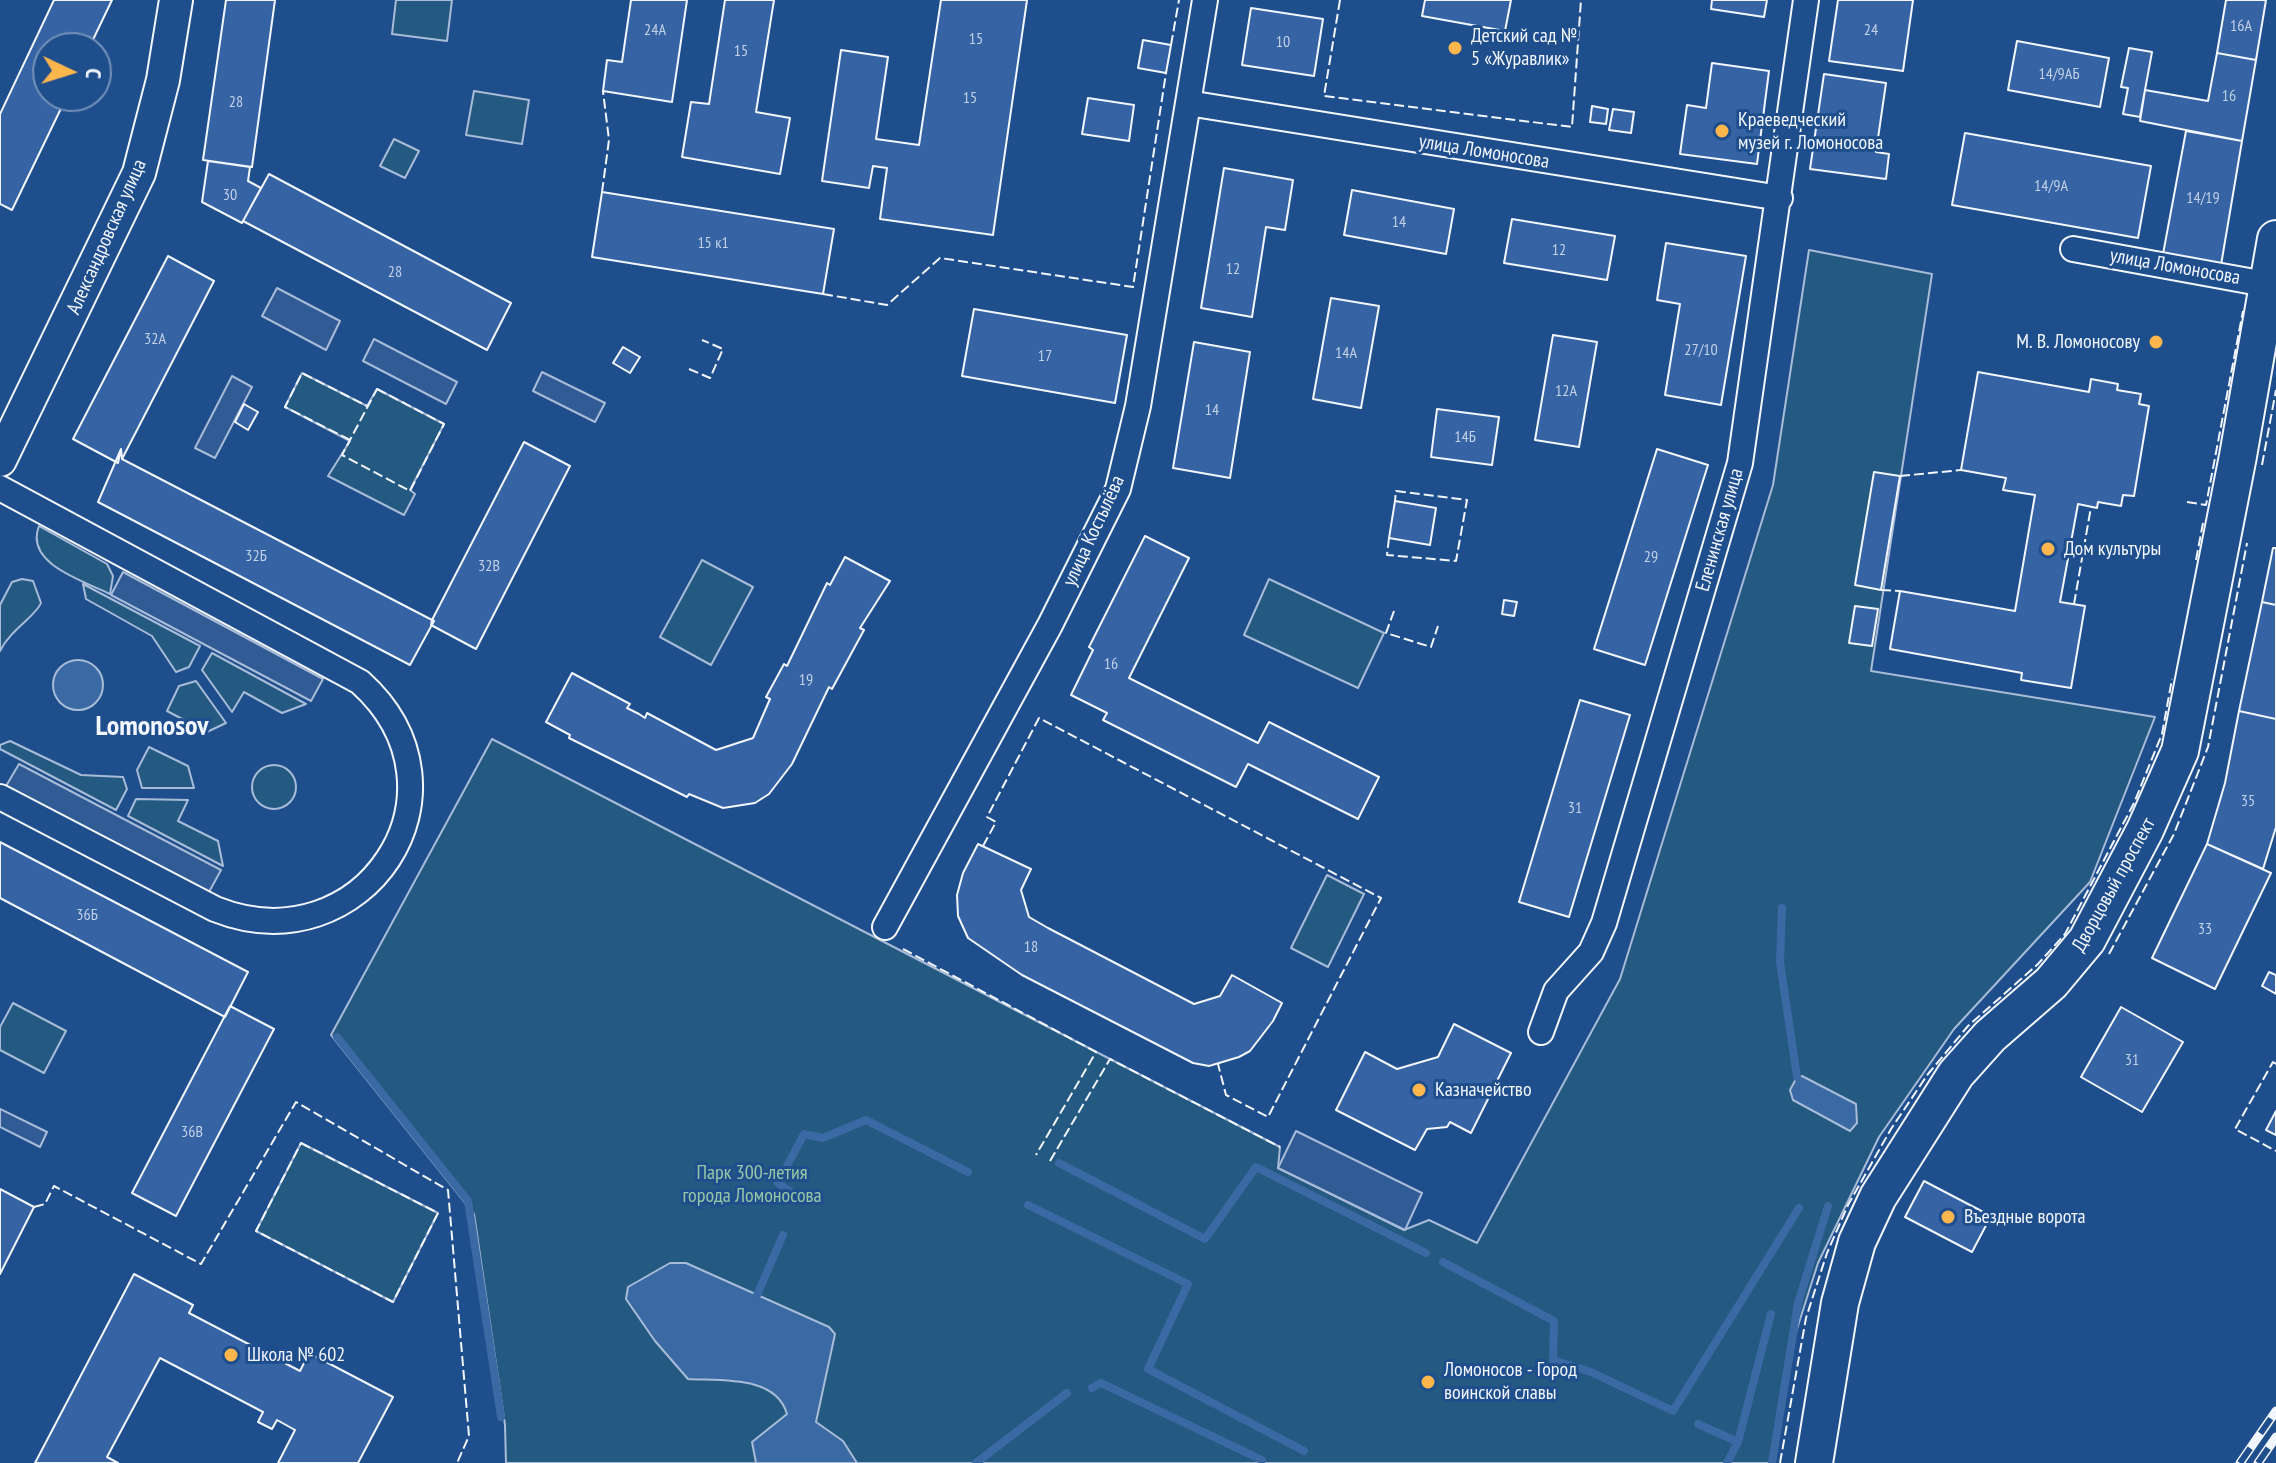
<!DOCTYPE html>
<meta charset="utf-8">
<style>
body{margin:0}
#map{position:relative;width:2276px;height:1463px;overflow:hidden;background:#1f4e8c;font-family:"PT Sans Narrow",sans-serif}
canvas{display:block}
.north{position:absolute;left:32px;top:32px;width:80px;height:80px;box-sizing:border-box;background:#1f4e8c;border:2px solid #7391ba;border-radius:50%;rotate:94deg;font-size:22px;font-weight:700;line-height:32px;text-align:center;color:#f2f6ff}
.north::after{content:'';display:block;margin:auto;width:28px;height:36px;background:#ffb74d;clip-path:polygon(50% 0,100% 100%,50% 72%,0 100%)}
</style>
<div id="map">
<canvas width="2276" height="1463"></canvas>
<div class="north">С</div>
</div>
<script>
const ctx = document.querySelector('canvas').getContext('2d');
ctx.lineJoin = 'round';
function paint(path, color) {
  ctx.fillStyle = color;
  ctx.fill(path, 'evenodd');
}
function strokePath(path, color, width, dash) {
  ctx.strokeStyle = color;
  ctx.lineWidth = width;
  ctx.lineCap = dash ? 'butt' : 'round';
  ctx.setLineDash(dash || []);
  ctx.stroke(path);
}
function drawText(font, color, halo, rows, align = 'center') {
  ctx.font = font + ' "PT Sans Narrow",sans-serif';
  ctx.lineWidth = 6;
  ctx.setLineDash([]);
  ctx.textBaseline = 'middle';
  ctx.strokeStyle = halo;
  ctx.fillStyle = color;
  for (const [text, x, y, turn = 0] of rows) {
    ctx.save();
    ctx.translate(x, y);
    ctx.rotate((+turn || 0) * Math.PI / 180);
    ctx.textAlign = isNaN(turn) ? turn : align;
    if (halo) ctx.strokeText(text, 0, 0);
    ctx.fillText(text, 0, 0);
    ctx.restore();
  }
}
const green = new Path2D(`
 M 396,0 L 452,0 L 447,41 L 392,34 Z
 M 474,91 L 529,100 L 522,144 L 466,135 Z
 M 394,139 L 419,151 L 405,178 L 380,166 Z
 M 1809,250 L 1932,274 L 1871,671 L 2155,717 L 2090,882 L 1954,1029 L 1879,1137 L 1818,1263 L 1796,1332 L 1774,1463 L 506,1463 L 505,1425 L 474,1214 L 331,1035 L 492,739 L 1280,1147 L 1278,1168 L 1404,1230 L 1429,1220 L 1477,1243 L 1620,979 L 1773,485 Z
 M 302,373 L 367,406 L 377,389 L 444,424 L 410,490 L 415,494 L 404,515 L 328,476 L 350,441 L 285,407 Z
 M 39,526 L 107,564 L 113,576 L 110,594 C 84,581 24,564 39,526 Z
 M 702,560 L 753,587 L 711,665 L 660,637 Z
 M 22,579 L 33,581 L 41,603 C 36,616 11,629 0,651 L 0,605 L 12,582 Z
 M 1269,579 L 1384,633 L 1358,688 L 1244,635 Z
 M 83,584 L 200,646 L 189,667 L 176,672 L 152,636 L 86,599 Z
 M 212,653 L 306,704 L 282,713 L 244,692 L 232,712 L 202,670 Z
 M 196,681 L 226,723 L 207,732 L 167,711 L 179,686 Z
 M 10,741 L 81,775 L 123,777 L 127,789 L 116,810 L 0,749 L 0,745 Z
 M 149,747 L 188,766 L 194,788 L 142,788 L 137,770 Z
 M252 787a22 22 0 1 1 44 0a22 22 0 1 1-44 0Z
 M 136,799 L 188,800 L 178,821 L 218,841 L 223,866 L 128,816 Z
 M 1327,875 L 1364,894 L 1328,967 L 1291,948 Z
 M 13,1003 L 66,1031 L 44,1073 L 0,1050 L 0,1027 Z
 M 301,1143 L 438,1213 L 393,1302 L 256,1231 Z`);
const parking = new Path2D(`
 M 277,288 L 340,321 L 326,350 L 262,316 Z
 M 374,339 L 457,382 L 446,404 L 363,361 Z
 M 542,372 L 605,403 L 595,422 L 533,391 Z
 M 232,376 L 252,387 L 215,458 L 195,448 Z
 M 123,572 L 323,679 L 311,701 L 111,595 Z
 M 19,764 L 221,870 L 209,892 L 6,786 Z
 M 0,1109 L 47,1132 L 40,1147 L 0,1127 Z
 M 1296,1131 L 1422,1193 L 1405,1230 L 1278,1168 Z`);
const water = new Path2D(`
 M53 685a25 25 0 1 1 50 0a25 25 0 1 1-50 0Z
 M 1802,1076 L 1856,1104 L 1857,1123 L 1850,1131 L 1793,1100 L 1790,1090 L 1797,1077 Z
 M 670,1263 L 686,1263 L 829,1327 L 835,1334 L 816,1422 L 843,1441 L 857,1463 L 756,1463 L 752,1442 L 787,1414 C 776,1375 721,1381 688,1379 L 655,1341 L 626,1299 L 628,1287 Z`);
const stream = new Path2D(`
 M 1782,908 L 1780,962 L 1797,1077
 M 337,1037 L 468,1201 L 501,1417
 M 1059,1163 L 1205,1239 L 1256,1167 L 1426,1253
 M 791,1192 L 778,1183 L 804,1134 L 823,1138 L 866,1120 L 968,1172
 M 1028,1205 L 1188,1284 L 1148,1369 L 1304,1451
 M 1443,1262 L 1554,1321 L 1553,1360 L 1591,1372 L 1673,1411 L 1799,1208
 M 757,1295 L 783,1235
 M 1092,1388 L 1101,1383 L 1262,1460
 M 1698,1424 L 1738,1442
 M 976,1463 L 1067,1393
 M 1727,1463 L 1738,1442 L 1771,1314
 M 1772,1463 L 1798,1303 L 1828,1206`);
const building = new Path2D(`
 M 54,0 L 112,0 L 89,48 L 48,48 L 48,96 L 67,96 L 12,210 L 0,204 L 0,114 Z
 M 226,0 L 275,0 L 252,167 L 203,160 Z
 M 631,0 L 687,0 L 672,102 L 603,91 L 607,60 L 622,62 Z
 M 725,0 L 774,0 L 756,112 L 790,118 L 780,174 L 682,157 L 691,102 L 709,104 Z
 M 941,0 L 1027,0 L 993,235 L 880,219 L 887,168 L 873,166 L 869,188 L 822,181 L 841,50 L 888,57 L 876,139 L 919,145 Z
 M 1425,0 L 1511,0 L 1505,31 L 1422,16 Z
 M 1712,0 L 1767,0 L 1764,17 L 1711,9 Z
 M 1838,0 L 1913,0 L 1903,71 L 1829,61 Z
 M 2226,0 L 2266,0 L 2256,60 L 2217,53 Z
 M 1251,8 L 1323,19 L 1314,76 L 1242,65 Z
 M 1143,40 L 1171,45 L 1166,73 L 1138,68 Z
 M 2017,41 L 2109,58 L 2100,107 L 2008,90 Z
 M 2129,48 L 2152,52 L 2140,117 L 2123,114 L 2128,88 L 2121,87 Z
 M 2217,53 L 2256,60 L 2242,141 L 2140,121 L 2145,90 L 2208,101 Z
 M 1712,63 L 1769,71 L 1757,164 L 1680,154 L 1687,105 L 1706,108 Z
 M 1824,74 L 1886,83 L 1876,152 L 1889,154 L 1886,179 L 1810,169 Z
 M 1088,98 L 1134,105 L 1129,141 L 1082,134 Z
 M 1592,106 L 1608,109 L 1606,124 L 1590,122 Z
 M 1613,109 L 1634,112 L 1631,133 L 1609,130 Z
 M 2186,131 L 2242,141 L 2221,265 L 2163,254 Z
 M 1965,133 L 2151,166 L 2138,238 L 1952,205 Z
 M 208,161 L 250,167 L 248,181 L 261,188 L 242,223 L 202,202 Z
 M 1224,168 L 1293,180 L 1285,230 L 1266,227 L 1252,317 L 1201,308 Z
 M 269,174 L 511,303 L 487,350 L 243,221 Z
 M 1352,190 L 1454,209 L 1446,254 L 1344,235 Z
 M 602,192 L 834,229 L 823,294 L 592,257 Z
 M 1512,219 L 1615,236 L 1607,280 L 1504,263 Z
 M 1666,243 L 1746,256 L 1721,405 L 1665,395 L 1680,304 L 1657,300 Z
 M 168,256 L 214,281 L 122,459 L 121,449 L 118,463 L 73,439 Z
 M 1331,298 L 1379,306 L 1361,408 L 1313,399 Z
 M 974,309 L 1127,335 L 1115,403 L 962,376 Z
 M 1553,335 L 1597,342 L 1579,447 L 1535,440 Z
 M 1194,342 L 1250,352 L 1230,478 L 1173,468 Z
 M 623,347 L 640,357 L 630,373 L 613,363 Z
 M 1978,372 L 2089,392 L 2091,379 L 2118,384 L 2117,390 L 2141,394 L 2139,404 L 2149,406 L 2134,496 L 2123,495 L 2121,506 L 2098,502 L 2097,508 L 2078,504 L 2060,602 L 2085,606 L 2071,688 L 2021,680 L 2022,673 L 1890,649 L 1900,591 L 2015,611 L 2035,495 L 2003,490 L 2006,478 L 1961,470 Z
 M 244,404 L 258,412 L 248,430 L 235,422 Z
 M 1437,409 L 1499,417 L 1492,465 L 1431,457 Z
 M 524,442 L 570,466 L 476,649 L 431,625 L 432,620 Z
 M 121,449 L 122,459 L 434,621 L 410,665 L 98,502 Z
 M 1657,449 L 1708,465 L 1645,665 L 1594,649 Z
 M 1874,472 L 1900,476 L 1881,590 L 1855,585 Z
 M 1395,501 L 1436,508 L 1430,545 L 1389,538 Z
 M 1145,536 L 1189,558 L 1129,678 L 1258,743 L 1269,722 L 1379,777 L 1358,819 L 1248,764 L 1236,787 L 1103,720 L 1107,713 L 1071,695 L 1093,650 L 1089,647 Z
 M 2273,548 L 2276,548 L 2276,605 L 2262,602 Z
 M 845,557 L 890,581 L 860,628 L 864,630 L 832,689 L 829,687 L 792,764 L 769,794 L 755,803 L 723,808 L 689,794 L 687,797 L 569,738 L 570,735 L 546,722 L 572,673 L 630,704 L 627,708 L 639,714 L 645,718 L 647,713 L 716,750 L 753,738 L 770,699 L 766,697 L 784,664 L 787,666 L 827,583 L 830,585 Z
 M 1504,600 L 1517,602 L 1514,616 L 1502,614 Z
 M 2262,602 L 2276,605 L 2276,719 L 2239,711 Z
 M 1855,606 L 1878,609 L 1872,646 L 1849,643 Z
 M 1580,700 L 1630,715 L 1569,917 L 1519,902 Z
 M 2239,711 L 2276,719 L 2276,827 L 2263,869 L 2207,844 L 2225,783 Z
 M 0,842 L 248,972 L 225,1017 L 0,898 Z
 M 978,844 L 1031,869 L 1021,890 L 1029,917 L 1048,928 L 1194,1004 L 1220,996 L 1232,975 L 1282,1003 L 1273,1021 L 1250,1051 L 1239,1057 L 1209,1066 L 1193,1063 L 1022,975 L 968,938 L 958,916 L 957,895 L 963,873 Z
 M 2207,844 L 2271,873 L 2215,989 L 2152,958 Z
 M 2269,972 L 2276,975 L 2276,994 L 2262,986 Z
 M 230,1006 L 274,1029 L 176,1216 L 132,1193 Z
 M 2121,1007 L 2183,1042 L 2142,1112 L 2081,1077 Z
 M 1454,1024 L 1511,1053 L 1471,1133 L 1450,1122 L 1447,1127 L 1427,1129 L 1415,1150 L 1336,1110 L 1365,1052 L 1397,1069 L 1438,1057 Z
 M 2276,1111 L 2276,1135 L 2266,1130 Z
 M 1924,1181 L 1991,1216 L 1972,1252 L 1905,1217 Z
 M 0,1189 L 34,1207 L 0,1274 Z
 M 134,1274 L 193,1305 L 189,1313 L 300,1371 L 309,1353 L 393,1397 L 358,1463 L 278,1463 L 295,1430 L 277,1420 L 272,1429 L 258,1422 L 263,1412 L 160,1358 L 107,1457 L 118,1463 L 35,1463 Z`);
const minor = new Path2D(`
 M 1188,103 L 1780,198
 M 2073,249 L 2276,286
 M 0,488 L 360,682 C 481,791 363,968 215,909 L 0,797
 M 885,927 L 1050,625 L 1118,489 L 1138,406 L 1205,0
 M 1541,1032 L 1556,991 L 1591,952 L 1604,923 L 1740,463 L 1806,0`);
const secondary = new Path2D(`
 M 0,460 L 139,173 L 163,80 L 176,0`);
const primary = new Path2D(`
 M 1814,1463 L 1840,1303 L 1857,1242 L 1878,1197 L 1956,1074 L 1990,1036 L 2051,983 L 2087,940 L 2145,830 L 2180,751 L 2238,456 L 2276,239`);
const rail = new Path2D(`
 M 2240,1463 L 2276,1411
 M 2258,1463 L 2276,1437`);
const fence = new Path2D(`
 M 1340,0 L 1324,96 L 1572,127 L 1581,0
 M 1171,45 L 1179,0
 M 602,192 L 609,140 L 603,91
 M 823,294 L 887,305 L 940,258 L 1133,287 L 1166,73
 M 689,369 L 710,378 L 723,349 L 702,340
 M 377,389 L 444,424 L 410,491 L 342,455 Z
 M 350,440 L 285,407 L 302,373 L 367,406
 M 2262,465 L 2276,390
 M 1900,476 L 1961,470
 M 2187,502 L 2206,505 L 2243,311
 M 1389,538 L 1387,555 L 1456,561 L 1467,500 L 1396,491 L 1395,501
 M 2196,560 L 2203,523
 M 1881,590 L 1900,591
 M 2074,604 L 2091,507
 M 1394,611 L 1386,633 L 1431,647 L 1438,626
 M 983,846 L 996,822 L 987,817 L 1039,718 L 1381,898 L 1268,1117 L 1226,1095 L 1218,1064
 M 903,949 L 1096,1052 L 1036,1155
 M 2109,954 L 2174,834 L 2208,747 L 2247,543
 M 2276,1064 L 2273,1062 L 2235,1129 L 2276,1151
 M 301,1143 L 438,1213 L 393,1302 L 256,1231 Z
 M 1050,1161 L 1110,1059 L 1280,1147
 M 34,1207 L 45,1204 L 54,1186 L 201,1264 L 296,1102 L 448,1190 L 469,1436 L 457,1463
 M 1780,1463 L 1806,1318 L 1827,1253 L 1848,1205 L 1891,1129 L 1928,1074 L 1968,1026 L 2038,964 L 2065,934 L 2134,803 L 2162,734 L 2172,679`);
const markers = [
 [1455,48,8,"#ffb74d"],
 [1722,131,8,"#ffb74d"],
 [2156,342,8,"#ffb74d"],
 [2048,549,8,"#ffb74d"],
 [1419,1090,8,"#ffb74d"],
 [1948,1217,8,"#ffb74d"],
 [231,1355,8,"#ffb74d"],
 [1428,1382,8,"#ffb74d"]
];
const numberNames = [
 ["16А",2241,26],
 ["24А",655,30],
 ["24",1871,30],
 ["15",976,39],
 ["10",1283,42],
 ["15",741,51],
 ["14/9АБ",2059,74],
 ["16",2229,96],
 ["15",970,98],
 ["28",236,102],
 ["14/9А",2051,186],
 ["30",230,195],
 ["14/19",2203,198],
 ["14",1399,222],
 ["15 к1",713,243],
 ["12",1559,250],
 ["12",1233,269],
 ["28",395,272],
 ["32А",155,339],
 ["27/10",1701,350],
 ["14А",1346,353],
 ["17",1045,356],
 ["12А",1566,391],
 ["14",1212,410],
 ["14Б",1465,437],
 ["32Б",256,556],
 ["29",1651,557],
 ["32В",489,566],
 ["16",1111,664],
 ["19",806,680],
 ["35",2248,801],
 ["31",1575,808],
 ["36Б",87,915],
 ["33",2205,929],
 ["18",1031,947],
 ["31",2132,1060],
 ["36В",192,1132]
];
const poiNames = [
 ["Детский сад №",1471,36],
 ["5 «Журавлик»",1471,59],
 ["Краеведческий",1738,120],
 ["музей г. Ломоносова",1738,143],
 ["М. В. Ломоносову",2140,342,"right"],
 ["Дом культуры",2064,549],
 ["Казначейство",1435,1090],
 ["Въездные ворота",1964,1217],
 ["Школа № 602",247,1355],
 ["Ломоносов - Город",1444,1370],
 ["воинской славы",1444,1393]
];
const streetNames = [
 ["улица Ломоносова",1484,152,9],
 ["Александровская улица",107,237,-66],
 ["улица Ломоносова",2175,267,10],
 ["Еленинская улица",1720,530,-74],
 ["улица Костылёва",1094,531,-65],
 ["Дворцовый проспект",2114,885,-61]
];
const parkNames = [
 ["Парк 300-летия",752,1173],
 ["города Ломоносова",752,1196]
];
const districtNames = [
 ["Lomonosov",152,727]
];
paint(green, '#245a82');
strokePath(green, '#a8bbd7', 2);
paint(parking, '#305b95');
strokePath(parking, '#a8bbd7', 2);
paint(water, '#3b69a3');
strokePath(water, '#a8bbd7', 2);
strokePath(stream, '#3b69a3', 8);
paint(building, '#3563a3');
strokePath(building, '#f2f6ff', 2);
strokePath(minor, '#f2f6ff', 28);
strokePath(secondary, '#f2f6ff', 36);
strokePath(primary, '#f2f6ff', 40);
strokePath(minor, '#1f4e8c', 24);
strokePath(secondary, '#1f4e8c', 32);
strokePath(primary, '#1f4e8c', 36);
strokePath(rail, '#f2f6ff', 9);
strokePath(rail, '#1f4e8c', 6, [18]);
strokePath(fence, '#f2f6ff', 2, [10, 4]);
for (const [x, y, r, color] of markers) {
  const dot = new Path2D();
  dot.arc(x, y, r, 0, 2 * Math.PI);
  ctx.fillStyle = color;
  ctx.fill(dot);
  strokePath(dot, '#1f4e8c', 3);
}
drawText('16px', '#c3d1e8', null, numberNames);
drawText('20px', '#f2f6ff', '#1f4e8c', poiNames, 'left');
drawText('20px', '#f2f6ff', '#1f4e8c', streetNames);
drawText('20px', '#97c8a6', '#1f4e8c', parkNames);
drawText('bold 28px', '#f2f6ff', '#1f4e8c', districtNames);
</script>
